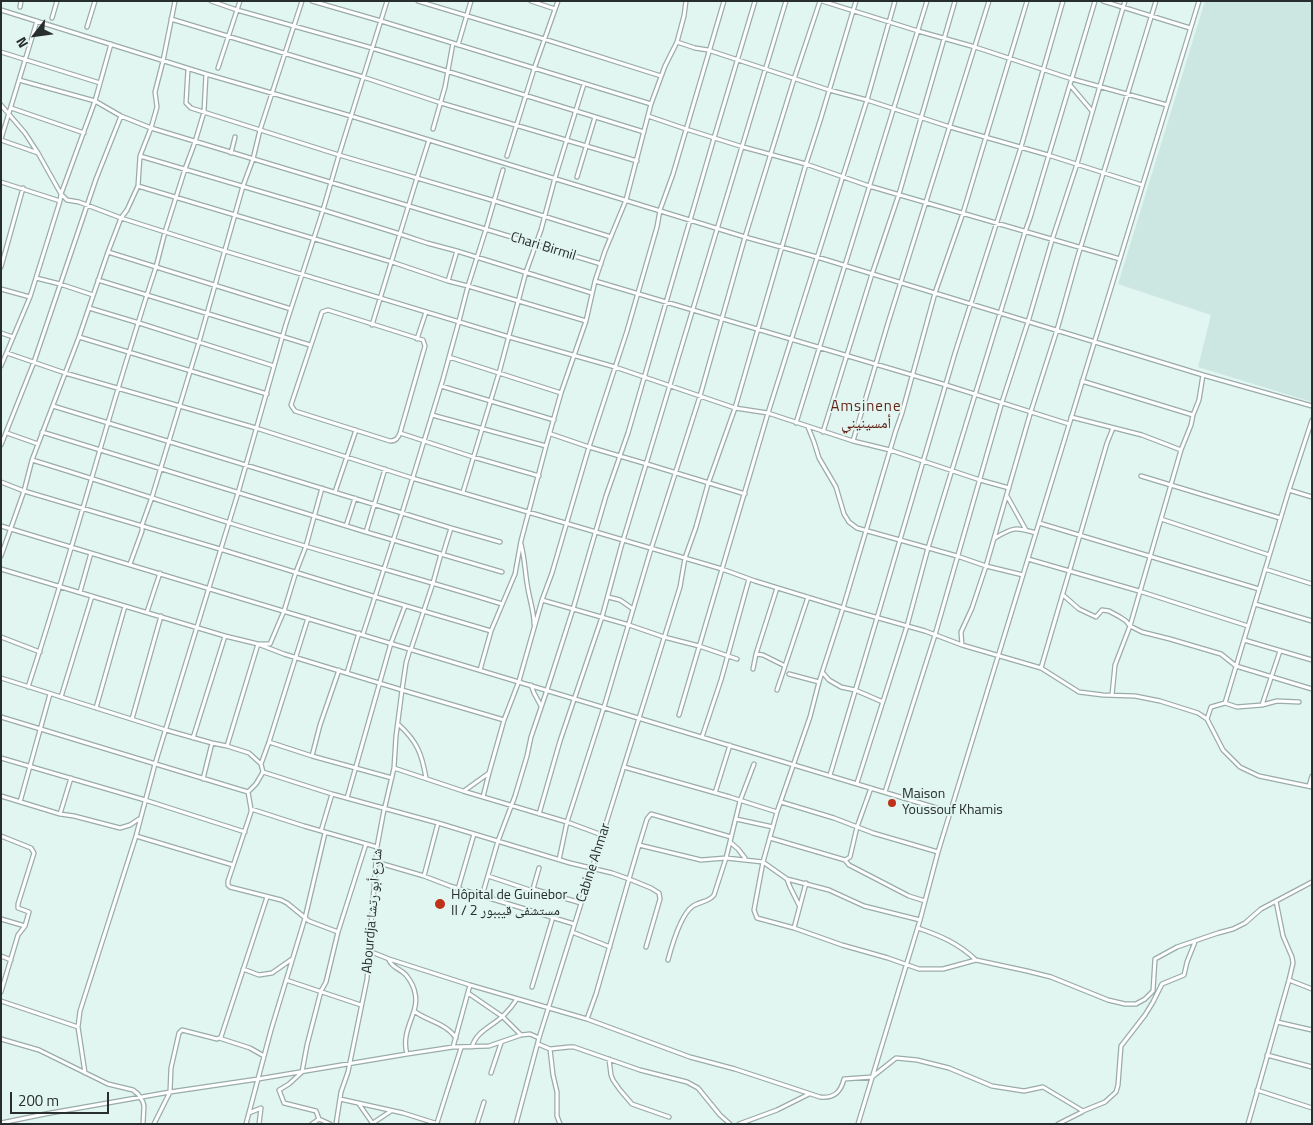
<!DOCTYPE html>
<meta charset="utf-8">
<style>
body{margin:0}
#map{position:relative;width:1313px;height:1125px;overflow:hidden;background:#e1f5f1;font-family:"Titillium Web",sans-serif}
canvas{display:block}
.frame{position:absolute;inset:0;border:2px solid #272e2d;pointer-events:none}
.north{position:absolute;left:10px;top:10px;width:50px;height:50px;-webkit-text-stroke:4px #e1f5f1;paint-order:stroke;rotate:240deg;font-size:14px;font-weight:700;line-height:20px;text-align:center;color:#272e2d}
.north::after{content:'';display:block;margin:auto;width:18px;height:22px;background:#272e2d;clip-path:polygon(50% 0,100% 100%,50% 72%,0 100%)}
.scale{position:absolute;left:10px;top:1092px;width:99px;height:22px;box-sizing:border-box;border:2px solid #272e2d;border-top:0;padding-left:6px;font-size:15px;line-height:18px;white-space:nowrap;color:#272e2d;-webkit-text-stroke:4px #e1f5f1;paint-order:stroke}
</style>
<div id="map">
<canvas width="1313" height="1125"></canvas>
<div class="frame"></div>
<div class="north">N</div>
<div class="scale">200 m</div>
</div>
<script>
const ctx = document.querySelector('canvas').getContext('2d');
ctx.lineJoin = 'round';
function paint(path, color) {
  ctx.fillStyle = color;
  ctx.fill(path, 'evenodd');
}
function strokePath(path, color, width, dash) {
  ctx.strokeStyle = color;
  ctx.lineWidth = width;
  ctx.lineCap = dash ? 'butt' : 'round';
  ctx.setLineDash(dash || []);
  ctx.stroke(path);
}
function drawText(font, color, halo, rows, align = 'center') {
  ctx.font = font + ' "Titillium Web","Noto Naskh Arabic",sans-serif';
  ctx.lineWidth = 4;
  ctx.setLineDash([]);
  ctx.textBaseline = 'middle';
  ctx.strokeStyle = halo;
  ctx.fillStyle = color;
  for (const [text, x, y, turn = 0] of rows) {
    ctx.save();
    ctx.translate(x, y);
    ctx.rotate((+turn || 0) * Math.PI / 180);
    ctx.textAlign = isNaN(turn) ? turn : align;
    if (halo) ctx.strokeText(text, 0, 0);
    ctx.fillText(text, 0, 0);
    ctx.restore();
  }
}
const built = new Path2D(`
 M 1205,1 L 1312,1 L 1312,402 L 1198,367 L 1211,315 L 1118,284 Z`);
const minor = new Path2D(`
 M 211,1 L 237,10 L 372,48 L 644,132
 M 312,1 L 381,21 L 651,104
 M 418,1 L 544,39 L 661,76
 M 531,1 L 555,9
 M 822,1 L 918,31 L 975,47 L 1072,79 L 1167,105
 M 1103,1 L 1190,28
 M 20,7 L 21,1
 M 1,10 L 206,74 L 351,116 L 745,237 L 817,257 L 1203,375 L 1312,406
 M 52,18 L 57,1
 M 171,19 L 363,77 L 441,103 L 637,161
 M 87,27 L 95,1
 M 677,42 L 684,16 L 686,1
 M 458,45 L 471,1
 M 1,52 L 100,83
 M 218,68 L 240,1
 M 188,69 L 186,103 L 191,108 L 339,155 L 495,201 L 611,237
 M 19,80 L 95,101 L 121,116 L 151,128 L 601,264
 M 1070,85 L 1092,111
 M 1,105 L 25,133 L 38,153 L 61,194 L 67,200 L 79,202 L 121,218 L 225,251 L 509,337 L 615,367 L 735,408 L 806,164 L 820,121 L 856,1
 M 11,108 L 84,133
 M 648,116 L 686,129 L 743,147 L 806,164 L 869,186 L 1120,259
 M 433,129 L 445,87 L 453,43
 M 1,139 L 37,21
 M 1,140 L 38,153
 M 231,153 L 235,137
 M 140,156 L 323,210 L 400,234 L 427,243 L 457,251 L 592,293
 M 507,156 L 534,69 L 558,1
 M 577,177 L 595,117
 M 1,182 L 60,201
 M 138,186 L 392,262 L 448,281 L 468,286 L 586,321
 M 108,252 L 291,309
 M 1,267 L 23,188
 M 36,278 L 60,284 L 93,295
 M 98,280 L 310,345
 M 448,281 L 457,251
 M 595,281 L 946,385 L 1069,424
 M 1,289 L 30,297
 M 89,308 L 139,323 L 274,366
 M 328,310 L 423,340 L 425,346 L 400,433 C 398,438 396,441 390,441 L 295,411 L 291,405 L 322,312 Z
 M 372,325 L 417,178 L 429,140
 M 1,333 L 13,337
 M 79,337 L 267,394
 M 417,339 L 426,312
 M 7,353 L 65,373 L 256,428 L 412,478 L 722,569 L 755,581 L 843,608 L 925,631 L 962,645 L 1041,668 L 1079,692 L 1103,695 L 1135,696 L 1160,701 L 1198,713 L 1207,719 L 1223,750 L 1240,767 L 1259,776 L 1312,787
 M 449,357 L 561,393
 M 1,366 L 30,297 L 60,201 L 61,194 L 95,101 L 111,44
 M 1082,381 L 1193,415
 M 441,386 L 554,420
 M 53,406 L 451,528 L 500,542
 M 432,415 L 546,446
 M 1071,417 L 1142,435 L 1181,450
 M 796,423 L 927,1
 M 808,427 L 814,442 L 819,458 L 836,487 L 844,514 L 849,522 L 857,528 L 957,556 L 986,566 L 1023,575
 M 42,432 L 366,532 L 502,572
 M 823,432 L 872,274 L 899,194 L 955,1
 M 7,433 L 38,444
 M 400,433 L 473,457 L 539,476
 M 551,434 L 589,447 L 647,464 L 745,494
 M 853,441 L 888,323 L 989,1
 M 1,445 L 34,362 L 96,179 L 121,116
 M 32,460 C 98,480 164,502 230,523 C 320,552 412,576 502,604
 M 1141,476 L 1280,518
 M 1,482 L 24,491 L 220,549 L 376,597 L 491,631
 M 1289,490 L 1312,497
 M 335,492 L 356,430
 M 463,492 L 499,373 L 526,272 L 541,230 L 555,178 L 584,84
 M 1007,496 L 1026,530
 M 1161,519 L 1269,555
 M 1039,523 L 1259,589
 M 1,526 L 950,812
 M 346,526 L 355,498
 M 366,532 L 385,469
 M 995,538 C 1013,527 1016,527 1036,533
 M 521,544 C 525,559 525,574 528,589 C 530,601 534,612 534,624
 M 443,554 L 451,528
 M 1,556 L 24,491 L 32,460 L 79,337 L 108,252 L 121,218 L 127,210 L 138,186 L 140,156 L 151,128 L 157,107 L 155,92 L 163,61 L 175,1
 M 1028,559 L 1139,591 L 1248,626
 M 130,564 L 142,531 L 142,525 L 152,497 L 199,342 L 243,186 L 253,159 L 260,130 L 302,1
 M 1,569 L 225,636 L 258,644 L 284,654 L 402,690 L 504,720 L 519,681 L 542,600 L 552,573 L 589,447 L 627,331 L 657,227 L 660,210 L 673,174 L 724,1
 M 1265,569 L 1312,584
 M 80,592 L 91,553
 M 1063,595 L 1079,609 L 1096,617 L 1102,610 L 1109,611 L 1120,617 L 1126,621 L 1130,626 L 1142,632 L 1170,639 L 1221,654 L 1236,666 L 1312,689
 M 608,597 L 620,600 L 633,609
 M 542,600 L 629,625 L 664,637 L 699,646 L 737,659
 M 1255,604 L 1312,621
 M 147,612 L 160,573
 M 308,618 L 269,742 L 261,764 L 263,772 L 256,784 L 248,792 L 251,809 L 251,812 L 228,881 L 228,885 L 230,887 L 281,900 L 287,903 L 309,921 L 338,932 L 366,844
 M 363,634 L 402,513 L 443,379 L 459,321 L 468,286 L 486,229 L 503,170
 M 1,637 L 40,652
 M 1244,640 L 1312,660
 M 962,645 L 961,632 L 972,608 L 986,566 L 1031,411 L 1057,330 L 1077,259 L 1156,1
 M 411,649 L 433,583 L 441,554
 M 756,654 L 763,655 L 785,666
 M 1041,668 L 1107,443 L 1113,428
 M 753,669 L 756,654 L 777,588
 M 480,670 L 491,631 L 515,574 L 521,541 L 546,446 L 561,393 L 586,321 L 595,281 L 605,251 L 626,200 L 651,104 L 665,66 L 677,42 L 695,48 L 708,50 L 829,90 L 867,100 L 950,127 L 1048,155 L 1142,185
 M 347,673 L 359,633
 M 823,673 L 829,680 L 841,687 L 855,690 L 883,702
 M 789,674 L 819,682
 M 1,678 L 166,730 L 212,743 L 227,746 L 249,753 L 261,764
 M 531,685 L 534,693 L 541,706
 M 28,687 C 74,548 110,406 156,267 L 165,232 L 185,169 L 195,142 L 204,112 L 206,74
 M 777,690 L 808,597
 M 1112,695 L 1115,665 L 1130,626 L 1181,450 L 1191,425 L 1193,415 L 1199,400 L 1203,375
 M 61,697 L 92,596
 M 1225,703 L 1289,490 L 1312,420
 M 1262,705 L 1280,651
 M 96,708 L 125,606
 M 679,715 L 768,413 L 867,100 L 895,1
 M 1,717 L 248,792
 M 132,719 L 161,616
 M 1207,719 L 1211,707 L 1225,703 L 1237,707 L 1262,705 L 1277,701 L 1299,702
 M 398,724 C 417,741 422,754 426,778
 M 702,737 L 721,680 L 749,579
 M 193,738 L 225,636
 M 269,742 L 312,756 L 392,778
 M 227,746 L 258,644 L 270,644 L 284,611 L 296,572 L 306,546 L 322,488
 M 312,756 L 320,725 L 339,670
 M 1,758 L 145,800 L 245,832
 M 624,767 L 730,797 L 777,812
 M 394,768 L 463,791 L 567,822 L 602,835
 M 263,772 L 332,794 L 438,823 L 570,863 L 612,873 L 629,879 L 639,845 L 701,860 L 726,858 L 763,862 L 787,879 L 829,890 L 864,906 L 920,920
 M 830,775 L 877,618 L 955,353 L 1021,147 L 1063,1
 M 203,779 L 212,743
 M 857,783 L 907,626 L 928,548 L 1025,232 L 1030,218 L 1095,1
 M 1309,786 L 1312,776
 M 464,791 L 489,773 L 504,720
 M 885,792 L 935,635 L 1002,402 L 1028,322 L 1052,240 L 1077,164 L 1125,1
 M 715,793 L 730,745
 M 1,796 L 60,814 L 74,816 L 120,828 L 130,825 L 139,819
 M 483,797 L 489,773
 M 347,798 L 391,643 L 405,606
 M 20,802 L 50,694
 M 781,802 L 834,818 L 873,833 L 938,852
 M 251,809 L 304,826 L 377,847
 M 60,814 L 71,778
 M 539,814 L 560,741 L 602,617 L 621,547 L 786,1
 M 736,819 L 773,827
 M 321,831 L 332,794
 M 1,836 L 31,848 L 34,853 L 18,904 L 18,908 L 29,912 L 25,926 L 18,935 L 1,992
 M 136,836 L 233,865
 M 770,838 L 845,860 L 850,857 L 857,827 L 871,788
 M 730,842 L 738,849 L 745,858
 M 639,845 L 647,819 L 651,814 L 731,837
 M 559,860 L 567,822 L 604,707 L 651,549 L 700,396 L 745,237 L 794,79 L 820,1
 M 845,860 L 849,865 L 853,867 L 909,896 L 925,901
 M 376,862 L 424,876 L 450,886 L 574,924
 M 424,876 L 438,823
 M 488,876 L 530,890 L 533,889 L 539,868
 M 787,879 L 790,887 L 799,905
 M 806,883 L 794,928 L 842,945 L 888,958 L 919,969 L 943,969 L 976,960 L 1027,971 L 1051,977 L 1108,1000 L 1125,1004 L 1136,1004 L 1145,999 L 1153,991 L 1155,959 L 1177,947 L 1218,933 L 1233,929 L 1245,923 L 1261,909 L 1312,882
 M 458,889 L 474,834
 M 533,889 L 581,903
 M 482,896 L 498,841 L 515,796 L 527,756 L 531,737 L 547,690 L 573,609 L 606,496 L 628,433 L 714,138 L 755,1
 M 1,919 L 25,926
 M 794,928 L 757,918 L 754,910 L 763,862 L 777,812 L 810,717 L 819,682 L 843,608 L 896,430 L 902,413 L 935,293 L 963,213 L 1027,1
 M 918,928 C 941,936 958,943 976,960
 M 572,932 L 610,947
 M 369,951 L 389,959 L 470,985 L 587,1019 L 690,1057 L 735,1069 L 820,1097 C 835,1099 841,1091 844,1079 L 872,1077 L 896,1058 L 917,1060 L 949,1068 L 992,1086 L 1024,1091 L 1043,1087 L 1083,1111
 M 1,956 L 11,960
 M 389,960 C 392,968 401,969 406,975 C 410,980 414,987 415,993 C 420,1013 400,1029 407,1054
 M 668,960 C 672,945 681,914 693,906 C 701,901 709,902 714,895 L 726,858 L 740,801 L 754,764
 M 243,969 L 259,975 L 272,973 L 292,959
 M 286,980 L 361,1005
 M 1289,980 L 1312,989
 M 532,987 L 553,917
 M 468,993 L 503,1017 L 521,1035
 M 1,1001 L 78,1027
 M 414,1011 C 427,1021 446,1023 456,1038
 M 587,1019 L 596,994 L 629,879 L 651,888 L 659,893 L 660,899 L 646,947
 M 1277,1022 L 1312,1030
 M 219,1038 L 250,1048 L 264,1056
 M 1,1039 L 39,1050 L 108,1084 L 133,1090 L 138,1094 L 143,1102 L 144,1106 L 143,1124
 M 538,1044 L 550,1049 L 569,1047 L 574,1047 L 640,1070 L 687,1082 L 698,1088 L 720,1115 L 730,1124
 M 453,1047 L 470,985
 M 472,1047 C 476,1031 493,1026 504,1015 C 509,1010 513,1005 517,999
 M 550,1049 L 553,1075 L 557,1092 L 557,1116 L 560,1124
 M 1267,1055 L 1312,1067
 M 609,1059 L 611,1075 L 613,1080 L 620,1090 L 632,1104 L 669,1117
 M 85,1073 L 78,1027 L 80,1011 L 136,836 L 155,764 L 238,493 L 286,324 L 323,210 L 339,155 L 387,1
 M 491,1073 L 501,1043
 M 1257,1090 L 1312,1108
 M 340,1099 L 403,1113 L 438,1124
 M 359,1104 L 373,1124
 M 1083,1111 L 1105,1102 L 1116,1092 L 1118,1085 L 1121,1046 L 1145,1015 L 1153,1002 L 1162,984 L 1184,975 L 1187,962 L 1195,942
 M 249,1113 L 261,1108 L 259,1124
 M 319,1119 L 330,1124
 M 1,1123 L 45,1114 L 170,1092 L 258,1079 L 407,1054 L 453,1047 L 489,1046 L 521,1035 L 530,1034 L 539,1038
 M 373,1123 L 391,1111
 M 437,1123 L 461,1048
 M 154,1124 L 170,1092 L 171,1068 L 179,1033 L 182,1030 L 217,1039 L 221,1037 L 267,897
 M 246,1124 L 271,1030 L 305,918 L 325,833
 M 312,1124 L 319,1119 L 316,1111 L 284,1103 L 279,1090 L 289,1084 L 302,1072 L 307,1045 L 321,991 L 326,982 L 338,932
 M 336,1124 L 341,1092 L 348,1072 L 367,979 L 377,847 L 383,815 L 394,768 L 396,736 L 402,690 L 406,663 L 410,649
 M 477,1124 L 484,1102
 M 516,1124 L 539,1038 L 680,587 L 685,558 L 696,527 L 708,484 L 735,408 L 768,413 L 853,441 L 890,450 L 980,480 L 1009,488
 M 739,1124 L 777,1110 L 809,1094
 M 858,1124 L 920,920 L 938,852 L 1199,1
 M 1058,1124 L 1082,1112
 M 1248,1124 L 1289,980 L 1293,963 L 1292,957 L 1283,936 L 1276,901`);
const markers = [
 [892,803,5,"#bd3218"],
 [440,904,6,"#bd3218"]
];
const streetNames = [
 ["Chari Birmil",543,247,17],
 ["Cabine Ahmar",594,863,-72],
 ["Abourdja شارع أبو رتشا",373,911,-85]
];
const poiNames = [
 ["Maison",902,795],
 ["Youssouf Khamis",902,811],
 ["Hôpital de Guinebor",451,896],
 ["II / مستشفى قيببور 2",451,912]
];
const neighbourhoodNames = [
 ["Amsinene",866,407],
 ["أمسينيني",866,424]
];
paint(built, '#cce7e2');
strokePath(minor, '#9aaca9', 5.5);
strokePath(minor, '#fff', 3);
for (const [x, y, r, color] of markers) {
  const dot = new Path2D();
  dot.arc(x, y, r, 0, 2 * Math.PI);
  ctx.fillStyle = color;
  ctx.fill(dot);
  strokePath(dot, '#e1f5f1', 2);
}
drawText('14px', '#272e2d', '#e1f5f1', streetNames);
drawText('14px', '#272e2d', '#e1f5f1', poiNames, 'left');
ctx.letterSpacing = '1px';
drawText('15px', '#621f12', '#e1f5f1', neighbourhoodNames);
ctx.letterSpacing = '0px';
</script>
